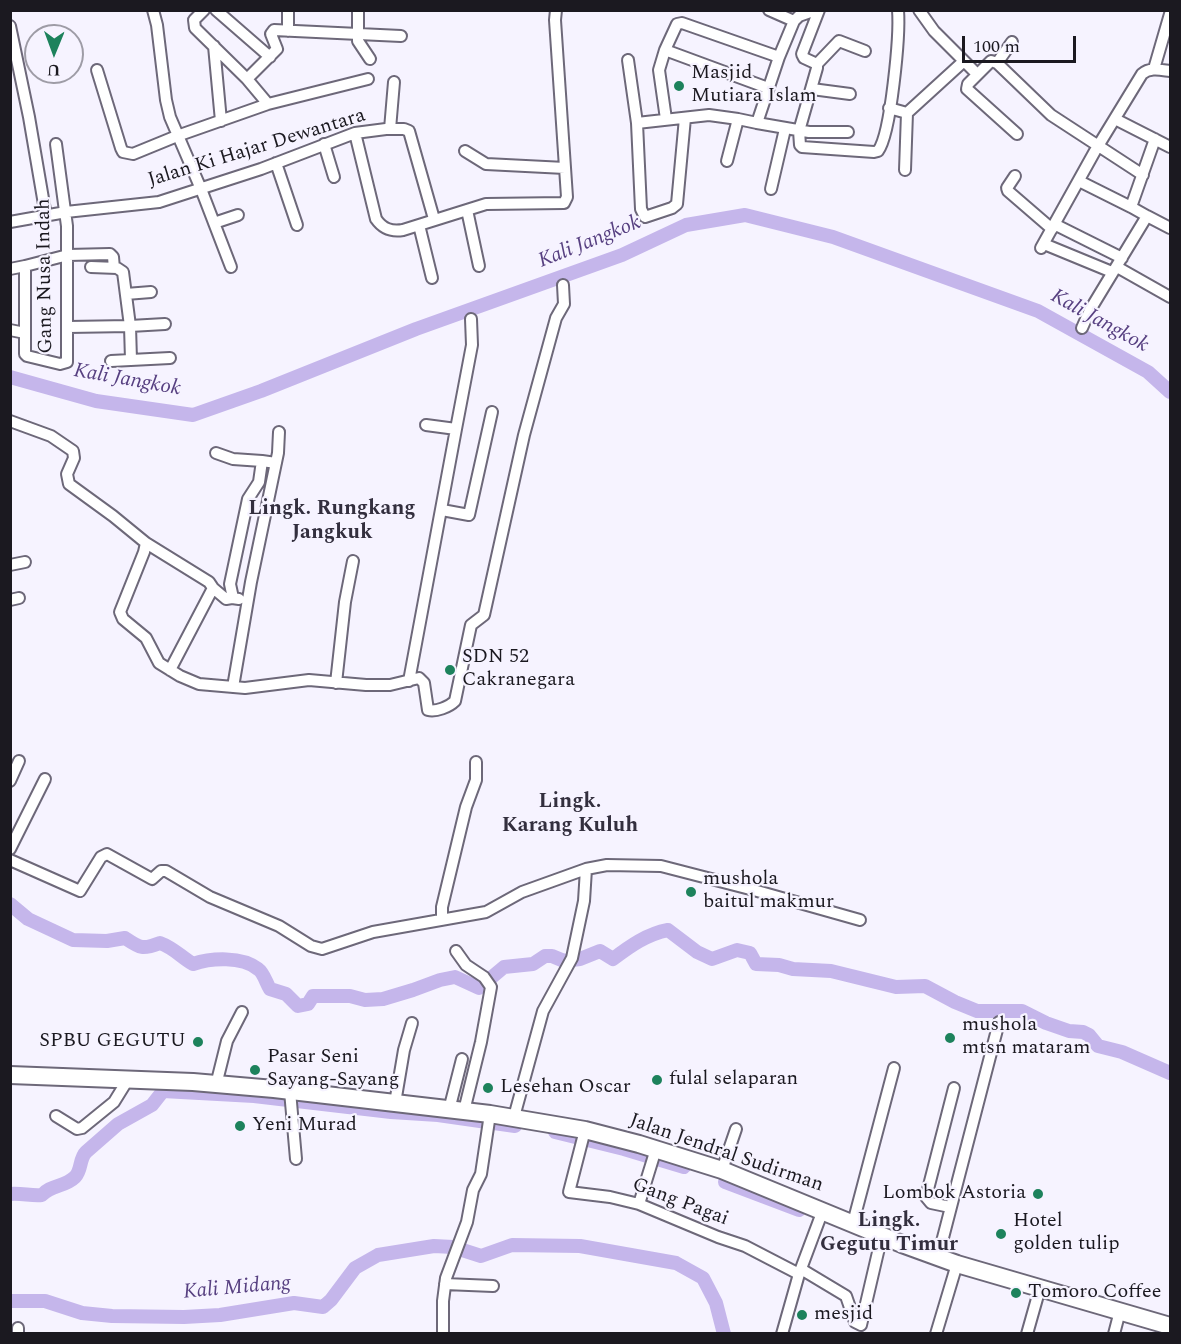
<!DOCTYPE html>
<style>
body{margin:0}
#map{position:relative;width:1181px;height:1344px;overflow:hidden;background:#f6f3ff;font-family:Spectral,serif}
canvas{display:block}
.frame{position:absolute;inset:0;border:12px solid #1b1920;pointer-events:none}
.north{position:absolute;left:24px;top:24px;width:60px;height:60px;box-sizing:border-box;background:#f6f3ff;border:2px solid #9e9ca6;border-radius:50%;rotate:181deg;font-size:16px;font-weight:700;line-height:24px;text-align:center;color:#1b1920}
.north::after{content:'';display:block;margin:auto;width:21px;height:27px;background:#1d825c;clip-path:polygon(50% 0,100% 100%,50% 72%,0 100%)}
.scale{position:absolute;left:962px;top:36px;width:114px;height:27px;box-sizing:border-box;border:3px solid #1b1920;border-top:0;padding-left:8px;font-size:18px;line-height:21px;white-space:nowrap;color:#1b1920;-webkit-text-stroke:4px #f6f3ff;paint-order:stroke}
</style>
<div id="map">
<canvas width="1181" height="1344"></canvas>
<div class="frame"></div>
<div class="north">U</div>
<div class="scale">100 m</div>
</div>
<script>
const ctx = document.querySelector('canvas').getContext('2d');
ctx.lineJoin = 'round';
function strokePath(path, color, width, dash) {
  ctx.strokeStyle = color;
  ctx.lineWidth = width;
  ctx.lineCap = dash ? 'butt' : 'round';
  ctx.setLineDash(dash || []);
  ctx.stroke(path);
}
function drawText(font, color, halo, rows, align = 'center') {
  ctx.font = font + ' Spectral,serif';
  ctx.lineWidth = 4.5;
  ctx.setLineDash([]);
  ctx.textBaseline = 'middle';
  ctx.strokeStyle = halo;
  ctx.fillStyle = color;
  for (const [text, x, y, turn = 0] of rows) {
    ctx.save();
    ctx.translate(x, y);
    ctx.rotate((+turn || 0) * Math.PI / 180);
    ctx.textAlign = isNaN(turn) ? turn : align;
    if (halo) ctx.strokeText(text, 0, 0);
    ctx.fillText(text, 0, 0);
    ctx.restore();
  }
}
const river = new Path2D(`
 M 10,377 L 96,401 L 193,415 L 261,391 L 416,329 L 622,255 L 686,225 L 745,215 L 833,237 L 1038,311 L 1148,372 L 1170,392
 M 10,904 L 28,919 L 73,940 L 107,941 L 125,938 C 140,948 142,950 160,943 C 174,948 181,957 193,964 C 211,958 242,956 258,969 C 264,973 266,983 270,989 L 286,994 L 298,1006 L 308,1004 L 313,996 L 350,996 L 365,1000 L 383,999 L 413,990 L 440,980 L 455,977 L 479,988 L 504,967 L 533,964 L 545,956 L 552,956 L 564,961 L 580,959 L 600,951 L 613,959 C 630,946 647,934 668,930 L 697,952 L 712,959 L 737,950 L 750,953 L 756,964 L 779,965 L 793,969 L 831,971 L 896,987 L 925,986 L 955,1002 L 977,1011 L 1022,1011 L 1046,1023 L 1069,1031 L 1083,1032 L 1089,1035 L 1098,1046 L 1122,1052 L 1170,1073
 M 555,1132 L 624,1149 L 684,1167
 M 725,1182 L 799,1210
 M 10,1194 C 22,1193 31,1196 42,1195 C 50,1185 65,1187 75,1177 C 82,1170 79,1159 86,1152 L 118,1124 L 152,1105 L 163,1091 L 254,1096 L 391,1112 L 438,1115 L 515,1126
 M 10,1301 L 45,1301 L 82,1313 L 112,1316 L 184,1317 L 220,1315 L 294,1303 L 323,1307 L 331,1300 L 355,1268 L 378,1255 L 434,1246 L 453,1247 L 481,1256 L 512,1245 L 580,1246 L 676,1263 L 703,1278 L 716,1303 L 724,1334`);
const minor = new Path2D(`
 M 153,10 L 157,25 L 166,100 L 170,117 L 201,189 L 231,267
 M 204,10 L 194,20 L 195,28 L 247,79 L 268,104
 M 216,10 L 270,57
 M 358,10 L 358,41 L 370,59
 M 769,10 L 794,21
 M 816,10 L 799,16 L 794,21 L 779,57 L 757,123 L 809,132 L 848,132
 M 819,10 L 802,54 L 804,58 L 817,64 L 817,68 L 799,131 L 800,145 L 802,147 L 874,152 L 878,151 C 891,134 900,35 898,10
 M 919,10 L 934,31 L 977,74
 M 10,26 L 29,117 L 46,216
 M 288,31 L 288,10
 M 214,46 L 221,121
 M 665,50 L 768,88
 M 628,60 L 637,123 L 641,209 L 645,217 L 672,208 L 677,204 L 685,118
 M 997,63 L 1012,42
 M 817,64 L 839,41 L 865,51
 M 1154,69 L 1170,14
 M 97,70 L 121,148 L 123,152 L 133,154 L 177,136 L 268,104 L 368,79
 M 247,79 L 277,49 L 271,34 L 274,30 L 401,36
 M 812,89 L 850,94
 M 889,108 L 907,113 L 905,170
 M 907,113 L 964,61
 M 666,119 L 659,70 L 665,50 L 677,24 L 682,23 L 779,57
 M 1115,119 L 1170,147
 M 637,123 L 709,115 L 738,119
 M 390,129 L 394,82
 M 355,133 L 376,219 C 383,229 391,232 403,230 L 486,204 L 564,203 L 567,197 L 555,20 L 556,10
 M 1017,134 L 967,89 L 968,84 L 991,61 L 997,63 L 1051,115 L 1143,175
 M 324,144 L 334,177
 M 465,151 L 486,164 L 565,168
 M 727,161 L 738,119 L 757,123
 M 276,163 L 297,225
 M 1015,176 L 1007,188 L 1008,191 L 1052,229
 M 1079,181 L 1131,207
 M 771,189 L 785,129
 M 467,210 L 479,266
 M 1147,216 L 1170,228
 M 10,222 L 66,212 L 159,202 L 261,169 L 355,133 L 386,129 L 404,129 L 409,131 L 434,219
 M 214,223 L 238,215
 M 419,225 L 432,278
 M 1056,225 L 1122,258
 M 1044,244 L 1112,272
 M 1041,248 L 1095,151 L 1142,74 C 1150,67 1161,70 1170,71
 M 91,267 L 117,268 L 123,272 L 130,326 L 131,360
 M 1117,267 L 1170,297
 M 10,269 L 25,266
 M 126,294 L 151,292
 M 68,327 L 130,326 L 165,324
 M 1082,328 L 1090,310 L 1147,216 L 1131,207 L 1155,139
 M 10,330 L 25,333 L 25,266 L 68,255 L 110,254 L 113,257 L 114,268
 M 25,333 L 25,354 L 27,356 L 60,364 L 67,362 L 67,226 L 56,144
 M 111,361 L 170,358
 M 10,421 L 51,436 L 73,451 L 74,458 L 67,474 L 69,484 L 113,516 L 146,543 L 144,552 L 120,612 L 123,619 L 146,638 L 159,663 L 180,676 L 199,684 L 245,688 L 309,680 L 366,685 L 390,685 L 419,678 L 424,683 L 428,710 C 436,712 449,707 455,701 L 471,625 L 484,615 L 524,435 L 556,318 L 564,304 L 563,285
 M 456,429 L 472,345 L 471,319
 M 216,453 L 233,459 L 262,461
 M 442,510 L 469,515 L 492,412
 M 146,543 L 209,582 L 213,588 L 170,670
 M 10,565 L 25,562
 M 213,588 L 226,599 L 232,598 L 239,599
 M 233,598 L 230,584 L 248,499 L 259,482 L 262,461 L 276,463
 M 10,600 L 19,598
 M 409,681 L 456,429 L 426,425
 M 336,683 L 345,602 L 353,561
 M 233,687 L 251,582 L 278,453 L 279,432
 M 10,781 L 19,761
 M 10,849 L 45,779
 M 10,860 L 80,891 L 101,857 L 107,854 L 152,879 L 161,871 L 166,871 L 210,897 L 279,926 L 311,946 L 322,949 L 373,932 L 486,912 L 522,892 L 586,869 L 607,865 L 661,866 L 750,889 L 860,920
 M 442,920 L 442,907 L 466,807 L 476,780 L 476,762
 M 456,951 L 466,965 L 484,977 L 491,987 L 481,1042 L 464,1111
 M 216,1085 L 227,1041 L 242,1012
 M 290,1091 L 296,1159
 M 395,1103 L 404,1050 L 412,1023
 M 449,1110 L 462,1059
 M 56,1116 L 77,1129 L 82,1128 L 114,1102 L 127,1081
 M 514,1117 L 543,1011 L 572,958 L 584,901 L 586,869
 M 585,1130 L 569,1192 L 610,1197 L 639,1204 L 718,1237 L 745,1246 L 799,1274
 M 722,1170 L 736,1129
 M 639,1204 L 656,1149
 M 950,1207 L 931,1203 L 926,1197 L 954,1088
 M 853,1223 L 894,1068
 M 938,1257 L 999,1022
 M 801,1269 L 846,1296 L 855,1322 L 861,1325 L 882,1235
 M 445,1284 L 493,1286
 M 18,1334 L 18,1328
 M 443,1334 L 443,1301 L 446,1278 L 467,1222 L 473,1190 L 481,1174 L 490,1114
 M 782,1334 L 799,1274 L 823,1210
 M 936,1334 L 957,1264
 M 1027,1334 L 1040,1288
 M 1114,1334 L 1120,1311`);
const highway = new Path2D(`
 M 10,1075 L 193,1082 L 274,1089 L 490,1114 L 585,1130 L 639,1144 L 722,1170 L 902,1244 L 957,1264 L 1170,1326`);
const markers = [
 [679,86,6,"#1d825c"],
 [450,670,6,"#1d825c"],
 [691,892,6,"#1d825c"],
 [950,1038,6,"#1d825c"],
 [198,1042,6,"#1d825c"],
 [255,1070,6,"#1d825c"],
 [657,1080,6,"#1d825c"],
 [488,1088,6,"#1d825c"],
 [240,1126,6,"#1d825c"],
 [1038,1194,6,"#1d825c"],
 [1001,1234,6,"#1d825c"],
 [1016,1293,6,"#1d825c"],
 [802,1315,6,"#1d825c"]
];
const poiNames = [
 ["Masjid",691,74],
 ["Mutiara Islam",691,97],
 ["SDN 52",462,658],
 ["Cakranegara",462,681],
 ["mushola",703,880],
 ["baitul makmur",703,903],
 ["mushola",962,1026],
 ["mtsn mataram",962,1049],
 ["SPBU GEGUTU",186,1042,"right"],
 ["Pasar Seni",267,1058],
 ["Sayang-Sayang",267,1081],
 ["fulal selaparan",669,1080],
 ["Lesehan Oscar",500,1088],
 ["Yeni Murad",252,1126],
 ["Lombok Astoria",1026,1194,"right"],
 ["Hotel",1013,1222],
 ["golden tulip",1013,1245],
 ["Tomoro Coffee",1028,1293],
 ["mesjid",814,1315]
];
const streetNames = [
 ["Jalan Ki Hajar Dewantara",257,149,-17],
 ["Gang Nusa Indah",46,276,-91],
 ["Jalan Jendral Sudirman",726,1154,19],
 ["Gang Pagai",680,1203,21]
];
const waterNames = [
 ["Kali Jangkok",590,243,-22],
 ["Kali Jangkok",1099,322,29],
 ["Kali Jangkok",127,381,10],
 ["Kali Midang",237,1289,-5]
];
const neighbourhoodNames = [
 ["Lingk. Rungkang",332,510],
 ["Jangkuk",332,534],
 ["Lingk.",570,803],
 ["Karang Kuluh",570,827],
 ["Lingk.",889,1222],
 ["Gegutu Timur",889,1246]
];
strokePath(river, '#c5b6eb', 14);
strokePath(minor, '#6d6879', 14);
strokePath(highway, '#6d6879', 20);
strokePath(minor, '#fff', 10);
strokePath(highway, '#fff', 16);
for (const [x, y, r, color] of markers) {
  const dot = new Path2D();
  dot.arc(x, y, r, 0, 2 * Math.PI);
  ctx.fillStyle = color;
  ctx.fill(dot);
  strokePath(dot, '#f6f3ff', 2);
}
drawText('20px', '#1b1920', '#f6f3ff', poiNames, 'left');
drawText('20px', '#1b1920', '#f6f3ff', streetNames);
drawText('italic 21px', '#574081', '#f6f3ff', waterNames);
drawText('bold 21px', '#332f3e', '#f6f3ff', neighbourhoodNames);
</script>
